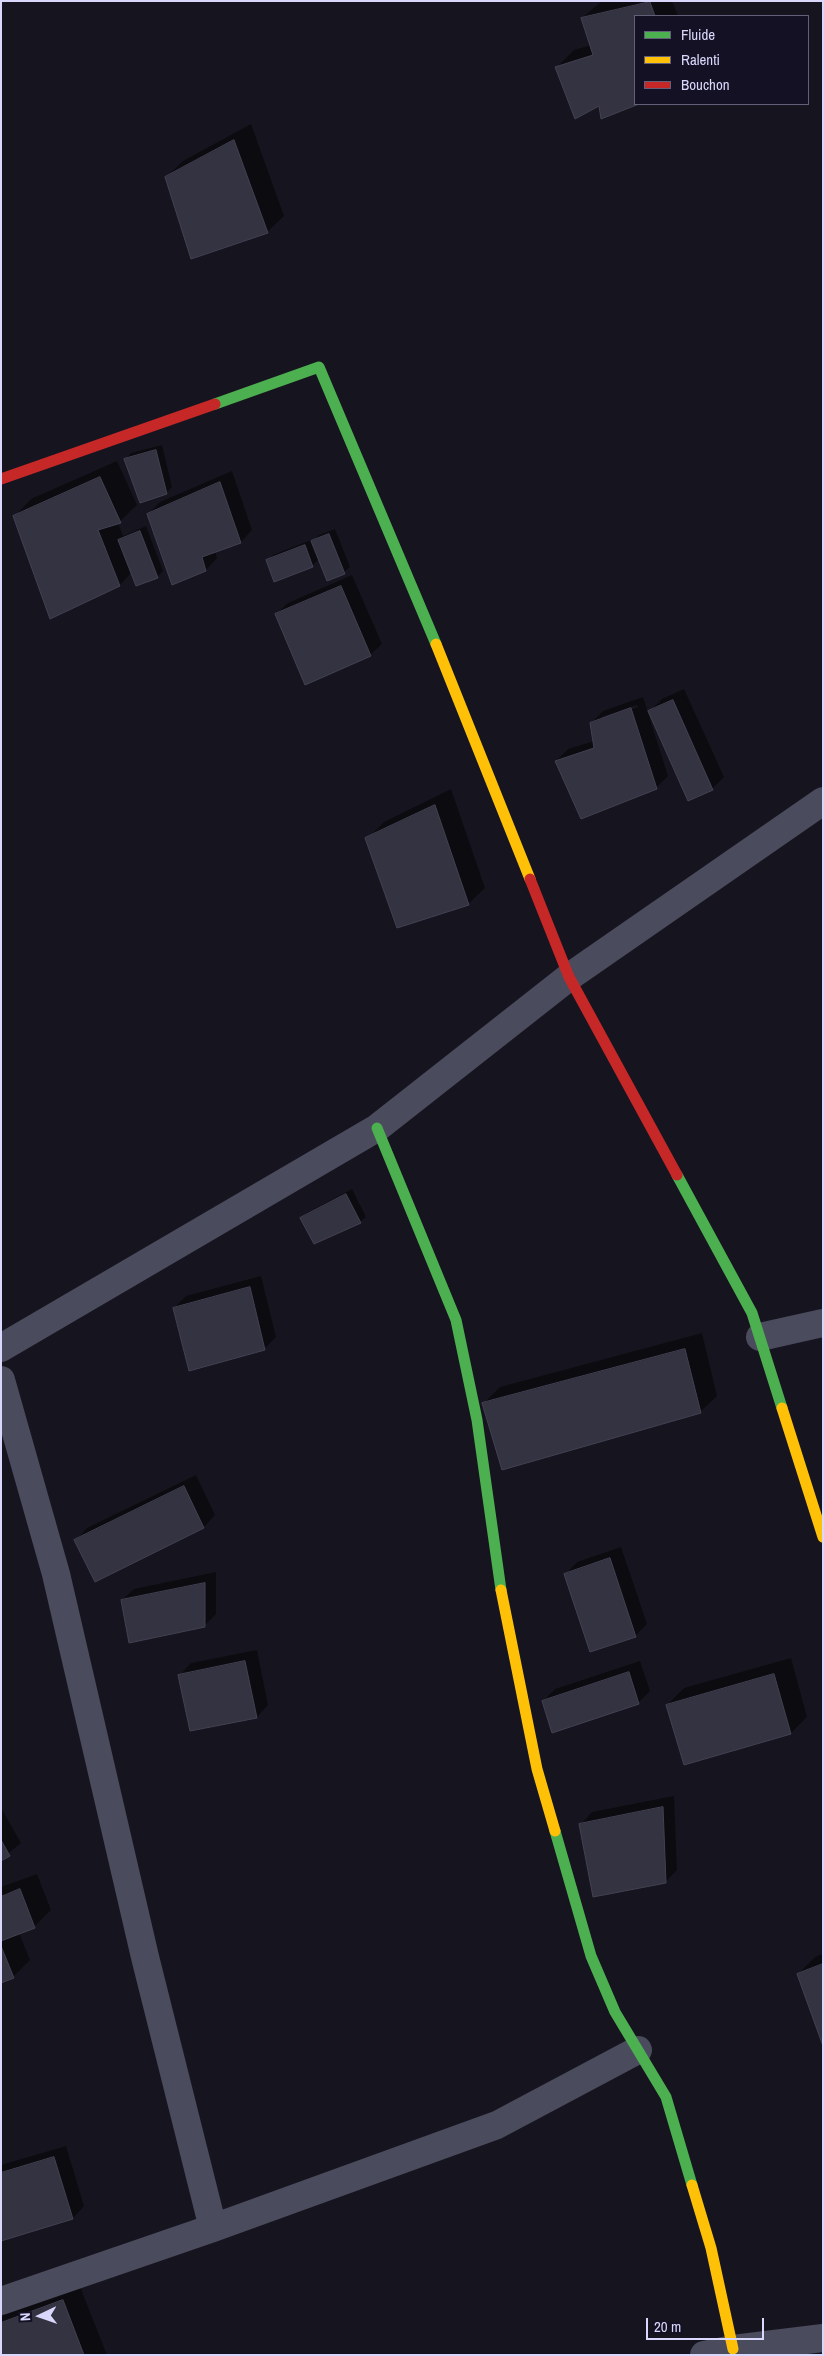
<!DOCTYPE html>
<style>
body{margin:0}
#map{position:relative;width:824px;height:2356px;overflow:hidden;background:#16151f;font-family:"Archivo Narrow",sans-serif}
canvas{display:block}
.frame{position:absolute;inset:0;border:2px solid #d9d7fb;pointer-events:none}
.legend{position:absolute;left:634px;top:15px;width:175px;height:90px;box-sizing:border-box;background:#131123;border:1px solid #626079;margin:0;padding:6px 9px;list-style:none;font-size:15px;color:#d9d7fb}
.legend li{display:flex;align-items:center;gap:10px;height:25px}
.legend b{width:25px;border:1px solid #626079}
.north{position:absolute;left:15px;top:2291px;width:50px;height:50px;-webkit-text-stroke:4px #131123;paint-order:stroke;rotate:267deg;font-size:14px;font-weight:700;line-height:20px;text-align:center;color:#d9d7fb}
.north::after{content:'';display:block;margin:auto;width:18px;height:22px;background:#d9d7fb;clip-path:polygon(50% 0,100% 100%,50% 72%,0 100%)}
.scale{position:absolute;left:646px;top:2318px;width:118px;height:22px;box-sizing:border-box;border:2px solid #d9d7fb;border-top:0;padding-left:6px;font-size:15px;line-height:18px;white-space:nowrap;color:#d9d7fb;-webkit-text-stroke:4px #131123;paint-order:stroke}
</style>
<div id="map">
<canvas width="824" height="2356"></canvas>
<div class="frame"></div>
<ul class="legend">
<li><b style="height:6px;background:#4caf50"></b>Fluide</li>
<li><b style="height:6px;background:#ffc107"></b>Ralenti</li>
<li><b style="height:6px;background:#c62828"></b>Bouchon</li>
</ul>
<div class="north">N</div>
<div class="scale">20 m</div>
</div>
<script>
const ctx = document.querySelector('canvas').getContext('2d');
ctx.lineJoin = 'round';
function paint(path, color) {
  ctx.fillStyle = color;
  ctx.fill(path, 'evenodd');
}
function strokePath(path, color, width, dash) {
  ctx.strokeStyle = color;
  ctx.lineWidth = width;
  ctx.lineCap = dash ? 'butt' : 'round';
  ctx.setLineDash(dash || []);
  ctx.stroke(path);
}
const shadow = new Path2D(`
 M 602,1 L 672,1 L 678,16 L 635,16 L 636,104 L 602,117 L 600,104 L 557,67 L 574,50 L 591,45 L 582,18 Z
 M 251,124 L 284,216 L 267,232 L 166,177 L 183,161 Z
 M 162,445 L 172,487 L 166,493 L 126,459 L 131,453 Z
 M 117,461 L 137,505 L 118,523 L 123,536 L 146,526 L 163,571 L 157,577 L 132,572 L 120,585 L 51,617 L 15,516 L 31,499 Z
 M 232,471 L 252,530 L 241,542 L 215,551 L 217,558 L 206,570 L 148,514 L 160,502 Z
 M 335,529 L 350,567 L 344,572 L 320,558 L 312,566 L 267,561 L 273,555 L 311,540 L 312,542 L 319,535 Z
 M 352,575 L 382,644 L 370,655 L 276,614 L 288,603 Z
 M 684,689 L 724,777 L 712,789 L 650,711 L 662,699 Z
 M 643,697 L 668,776 L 656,788 L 556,761 L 568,749 L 594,741 L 591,723 L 603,711 ZM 637,705 L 638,707 L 602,720 L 602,717 Z
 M 451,789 L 485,888 L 468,904 L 367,839 L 384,822 Z
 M 352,1189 L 366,1217 L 360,1222 L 302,1219 L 307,1213 Z
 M 261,1276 L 276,1337 L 264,1349 L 174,1308 L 186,1296 Z
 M 702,1333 L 717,1396 L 700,1412 L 483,1404 L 500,1387 Z
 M 196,1475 L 215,1515 L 204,1527 L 95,1580 L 76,1540 L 87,1528 Z
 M 621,1547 L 647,1624 L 635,1636 L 566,1574 L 577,1562 Z
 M 216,1572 L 216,1614 L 204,1626 L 122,1600 L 134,1589 Z
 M 257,1650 L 268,1705 L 257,1717 L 180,1675 L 191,1663 Z
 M 791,1658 L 807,1717 L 791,1733 L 667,1705 L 684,1688 Z
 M 640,1661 L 650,1691 L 638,1703 L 543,1701 L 555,1689 Z
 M 674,1796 L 677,1870 L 665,1882 L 581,1824 L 592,1812 Z
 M 1,1808 L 21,1843 L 1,1859 Z
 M 37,1874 L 51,1910 L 34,1927 L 19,1933 L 30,1960 L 13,1977 L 1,1981 L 1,1887 Z
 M 823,1954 L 823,2042 L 798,1974 L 815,1957 Z
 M 66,2146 L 84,2206 L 73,2218 L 1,2240 L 1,2165 Z
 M 79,2284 L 107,2355 L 2,2355 L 1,2318 L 8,2311 Z`);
const building = new Path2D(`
 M 650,2 L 655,16 L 635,16 L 635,104 L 639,104 L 601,119 L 599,106 L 575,119 L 555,67 L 593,55 L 581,18 Z
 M 234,140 L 268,233 L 191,259 L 165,177 Z
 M 156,450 L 167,494 L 140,503 L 124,459 Z
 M 100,477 L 121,523 L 98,530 L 120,586 L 50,619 L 13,516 Z
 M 220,482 L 241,543 L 202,557 L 206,571 L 172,585 L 147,514 Z
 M 140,531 L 158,578 L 136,586 L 118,540 Z
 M 329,534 L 345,574 L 327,581 L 311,541 Z
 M 305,545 L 313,567 L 274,582 L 266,560 Z
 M 341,586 L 371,656 L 305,685 L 275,614 Z
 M 673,700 L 713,790 L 688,801 L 648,711 Z
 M 631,708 L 657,789 L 581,819 L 555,761 L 594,748 L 590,723 Z
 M 435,805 L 469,905 L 397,928 L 365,838 Z
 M 346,1194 L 361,1223 L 314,1244 L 300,1218 Z
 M 250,1287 L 265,1350 L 189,1371 L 173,1308 Z
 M 685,1349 L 701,1413 L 502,1470 L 482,1403 Z
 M 184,1486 L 204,1528 L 95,1582 L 74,1540 Z
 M 610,1558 L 636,1637 L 590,1652 L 564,1574 Z
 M 205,1583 L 205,1627 L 129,1643 L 121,1600 Z
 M 245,1661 L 257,1718 L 190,1731 L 178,1675 Z
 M 629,1672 L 639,1704 L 552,1733 L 542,1701 Z
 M 774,1674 L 791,1734 L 684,1765 L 666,1705 Z
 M 663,1807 L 666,1883 L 593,1897 L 579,1824 Z
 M 1,1840 L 10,1856 L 1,1861 Z
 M 20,1889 L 35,1928 L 1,1941 L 1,1897 Z
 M 1,1946 L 14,1978 L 1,1983 Z
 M 823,1964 L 823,2046 L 797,1974 Z
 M 54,2157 L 73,2219 L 1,2241 L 1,2173 Z
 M 63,2300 L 84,2355 L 1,2355 L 1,2323 Z`);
const street = new Path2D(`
 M 760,1337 L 823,1323
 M 1,1348 L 377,1128 L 569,977 L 823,801
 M 1,1380 L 56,1574 L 145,1957 L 213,2228
 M 1,2301 L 213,2228 L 497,2125 L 638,2050
 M 704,2355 L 733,2349 L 823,2338`);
const fast = new Path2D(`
 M 215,404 L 319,367 L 436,644
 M 377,1128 L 456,1320 L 477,1420 L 501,1590
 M 677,1175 L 752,1313 L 782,1408
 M 555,1831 L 591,1956 L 615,2012 L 666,2097 L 692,2185`);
const slow = new Path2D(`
 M 436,644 L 530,879
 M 782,1408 L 823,1537
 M 501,1590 L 537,1769 L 555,1831
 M 692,2185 L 711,2248 L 733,2349`);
const jam = new Path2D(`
 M 1,479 L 215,404
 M 530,879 L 569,977 L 677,1175`);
paint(shadow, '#0007');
paint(building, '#343341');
strokePath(building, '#434152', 1);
strokePath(street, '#4b4b5e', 28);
strokePath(fast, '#4caf50', 11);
strokePath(slow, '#ffc107', 11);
strokePath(jam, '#c62828', 11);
</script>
